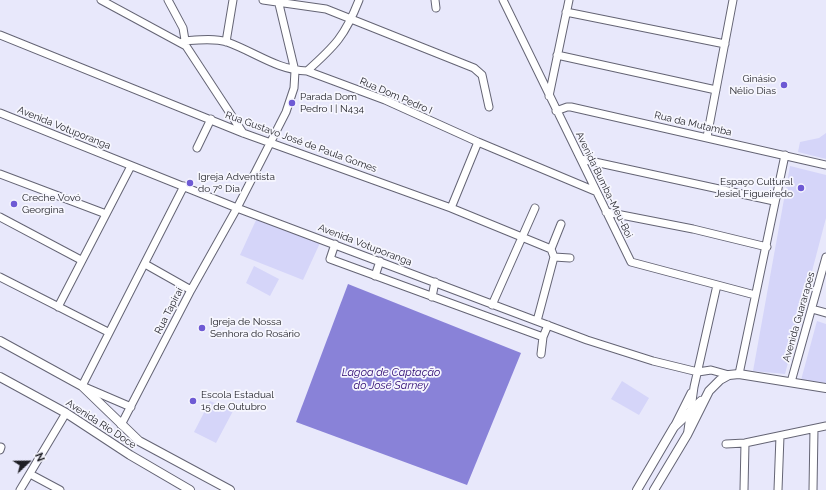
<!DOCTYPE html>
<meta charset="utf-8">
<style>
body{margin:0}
#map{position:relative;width:826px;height:490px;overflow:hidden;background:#e8e8fb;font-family:Raleway,sans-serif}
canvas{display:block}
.north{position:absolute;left:8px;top:442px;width:40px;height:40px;-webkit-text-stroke:3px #f6f6fe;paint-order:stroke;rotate:68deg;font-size:11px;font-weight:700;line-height:16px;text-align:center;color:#1d1d23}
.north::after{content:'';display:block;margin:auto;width:14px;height:18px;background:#1d1d23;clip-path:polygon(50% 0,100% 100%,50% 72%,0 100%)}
</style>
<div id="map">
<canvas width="826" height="490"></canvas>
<div class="north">N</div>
</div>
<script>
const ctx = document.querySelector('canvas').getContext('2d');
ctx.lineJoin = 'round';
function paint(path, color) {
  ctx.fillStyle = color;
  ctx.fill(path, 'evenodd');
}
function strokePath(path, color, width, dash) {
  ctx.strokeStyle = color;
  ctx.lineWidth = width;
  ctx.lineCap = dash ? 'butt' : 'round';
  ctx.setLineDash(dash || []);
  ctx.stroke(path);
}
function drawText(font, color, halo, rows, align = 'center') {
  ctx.font = font + ' Raleway,sans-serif';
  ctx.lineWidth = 3.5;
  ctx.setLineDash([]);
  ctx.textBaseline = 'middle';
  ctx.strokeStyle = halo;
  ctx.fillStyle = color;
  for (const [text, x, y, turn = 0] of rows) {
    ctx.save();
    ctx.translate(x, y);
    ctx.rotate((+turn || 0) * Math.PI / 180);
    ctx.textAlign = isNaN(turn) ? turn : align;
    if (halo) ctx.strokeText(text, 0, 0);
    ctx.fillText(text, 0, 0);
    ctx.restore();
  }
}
const green = new Path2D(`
 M 826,133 L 826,159 L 798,152 L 800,142 L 819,138 Z
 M 790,166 L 826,175 L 826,218 L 785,374 L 753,371 Z
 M 257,218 L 320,243 L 303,280 L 240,255 Z
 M 254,266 L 279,279 L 270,296 L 246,283 Z
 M 817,321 L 826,324 L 826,384 L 801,380 Z
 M 622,381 L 649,398 L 639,415 L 611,399 Z
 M 210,401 L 233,411 L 216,443 L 194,432 Z`);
const water = new Path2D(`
 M 348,284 L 521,353 L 467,485 L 296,422 Z`);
const minor = new Path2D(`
 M 101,0 L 186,46
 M 168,0 L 183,28 L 186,46 L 243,133
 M 263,0 L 326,9 L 474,68 L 482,75 L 489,107
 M 435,0 L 436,8
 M 503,0 L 631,262 L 755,295
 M 566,12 L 725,44
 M 0,35 L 243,133 L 451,208 L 551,249
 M 184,41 C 198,40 214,38 227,42 C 255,52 277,70 307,71 L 385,100 L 478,142 L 595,191
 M 226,42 L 233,0
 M 557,55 L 716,90
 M 307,71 C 335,46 345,36 359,0
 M 549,96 L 569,0
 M 556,111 L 567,107 L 571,107 L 826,165
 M 0,113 L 237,208 L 587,340 L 653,361 L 698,372 L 711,370 L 729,375
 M 707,137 L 733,0
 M 197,148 L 211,119
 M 581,159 L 774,201
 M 0,174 L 106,214
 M 451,208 L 478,142
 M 606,212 L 693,229 L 767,247
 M 0,217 L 81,260
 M 335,244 L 330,259 L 543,337
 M 554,257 L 570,258
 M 145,264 L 191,290
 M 375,276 L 380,261
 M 0,277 L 108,332
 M 432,297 L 435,282
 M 492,305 L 535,208
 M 58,307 L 131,166
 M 812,309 L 826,313
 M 537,321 L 554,257 L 551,249 L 561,224
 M 541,354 L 543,337 L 548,325
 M 739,374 L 785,155
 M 791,382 L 826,257
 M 131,407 L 82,386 L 184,186
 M 121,425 L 191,290 L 237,208 L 286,112 L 294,88 L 295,71 L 278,0
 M 675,425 L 691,393
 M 688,430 L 694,387 L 717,285
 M 726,444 L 745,443 L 826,426
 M 0,450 L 1,447
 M 30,474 L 60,490
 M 20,490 L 66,413
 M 744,490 L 745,443
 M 778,490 L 780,436
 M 813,490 L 814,429`);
const major = new Path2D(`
 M 0,341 L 82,386 L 139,441 L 230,490
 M 0,377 L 66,413 L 130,455 L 190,490
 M 637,490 L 674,427 L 701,401
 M 654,490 L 687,435 L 709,391 L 720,380 L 729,375 L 739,374 L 826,388`);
const markers = [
 [784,85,4,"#6e5ad4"],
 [292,103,4,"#6e5ad4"],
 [190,183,4,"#6e5ad4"],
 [801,188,4,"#6e5ad4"],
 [14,204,4,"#6e5ad4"],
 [202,328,4,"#6e5ad4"],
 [193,401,4,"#6e5ad4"]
];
const poiNames = [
 ["Ginásio",776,79,"right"],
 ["Nélio Dias",776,91,"right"],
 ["Parada Dom",300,97],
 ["Pedro I | N434",300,109],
 ["Igreja Adventista",198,177],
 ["do 7º Dia",198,189],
 ["Espaço Cultural",793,182,"right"],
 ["Jesiel Figueiredo",793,194,"right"],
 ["Creche Vovó",22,198],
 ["Georgina",22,210],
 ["Igreja de Nossa",210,322],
 ["Senhora do Rosário",210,334],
 ["Escola Estadual",201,395],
 ["15 de Outubro",201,407]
];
const streetNames = [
 ["Rua Dom Pedro I",396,96,23],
 ["Rua da Mutamba",693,124,13],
 ["Avenida Votuporanga",64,128,22],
 ["Rua Gustavo José de Paula Gomes",301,142,20],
 ["Avenida Bumba-Meu-Boi",604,185,64],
 ["Avenida Votuporanga",365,245,21],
 ["Rua Tapiraí",169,311,-63],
 ["Avenida Guararapes",799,317,-74],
 ["Avenida Rio Doce",101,424,33]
];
const waterNames = [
 ["Lagoa de Captação",391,373],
 ["do José Sarney",391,386]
];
paint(green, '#d5d5f9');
paint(water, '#8982d8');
strokePath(minor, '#646474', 9);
strokePath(major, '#646474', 10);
strokePath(minor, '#fff', 7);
strokePath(major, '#fff', 8);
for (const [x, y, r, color] of markers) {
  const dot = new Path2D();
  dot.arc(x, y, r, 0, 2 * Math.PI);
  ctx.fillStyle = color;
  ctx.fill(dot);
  strokePath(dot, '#f6f6fe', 1.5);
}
drawText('10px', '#1d1d23', '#f6f6fe', poiNames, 'left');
drawText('10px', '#1d1d23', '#f6f6fe', streetNames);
drawText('italic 11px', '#2b0670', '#f6f6fe', waterNames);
</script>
